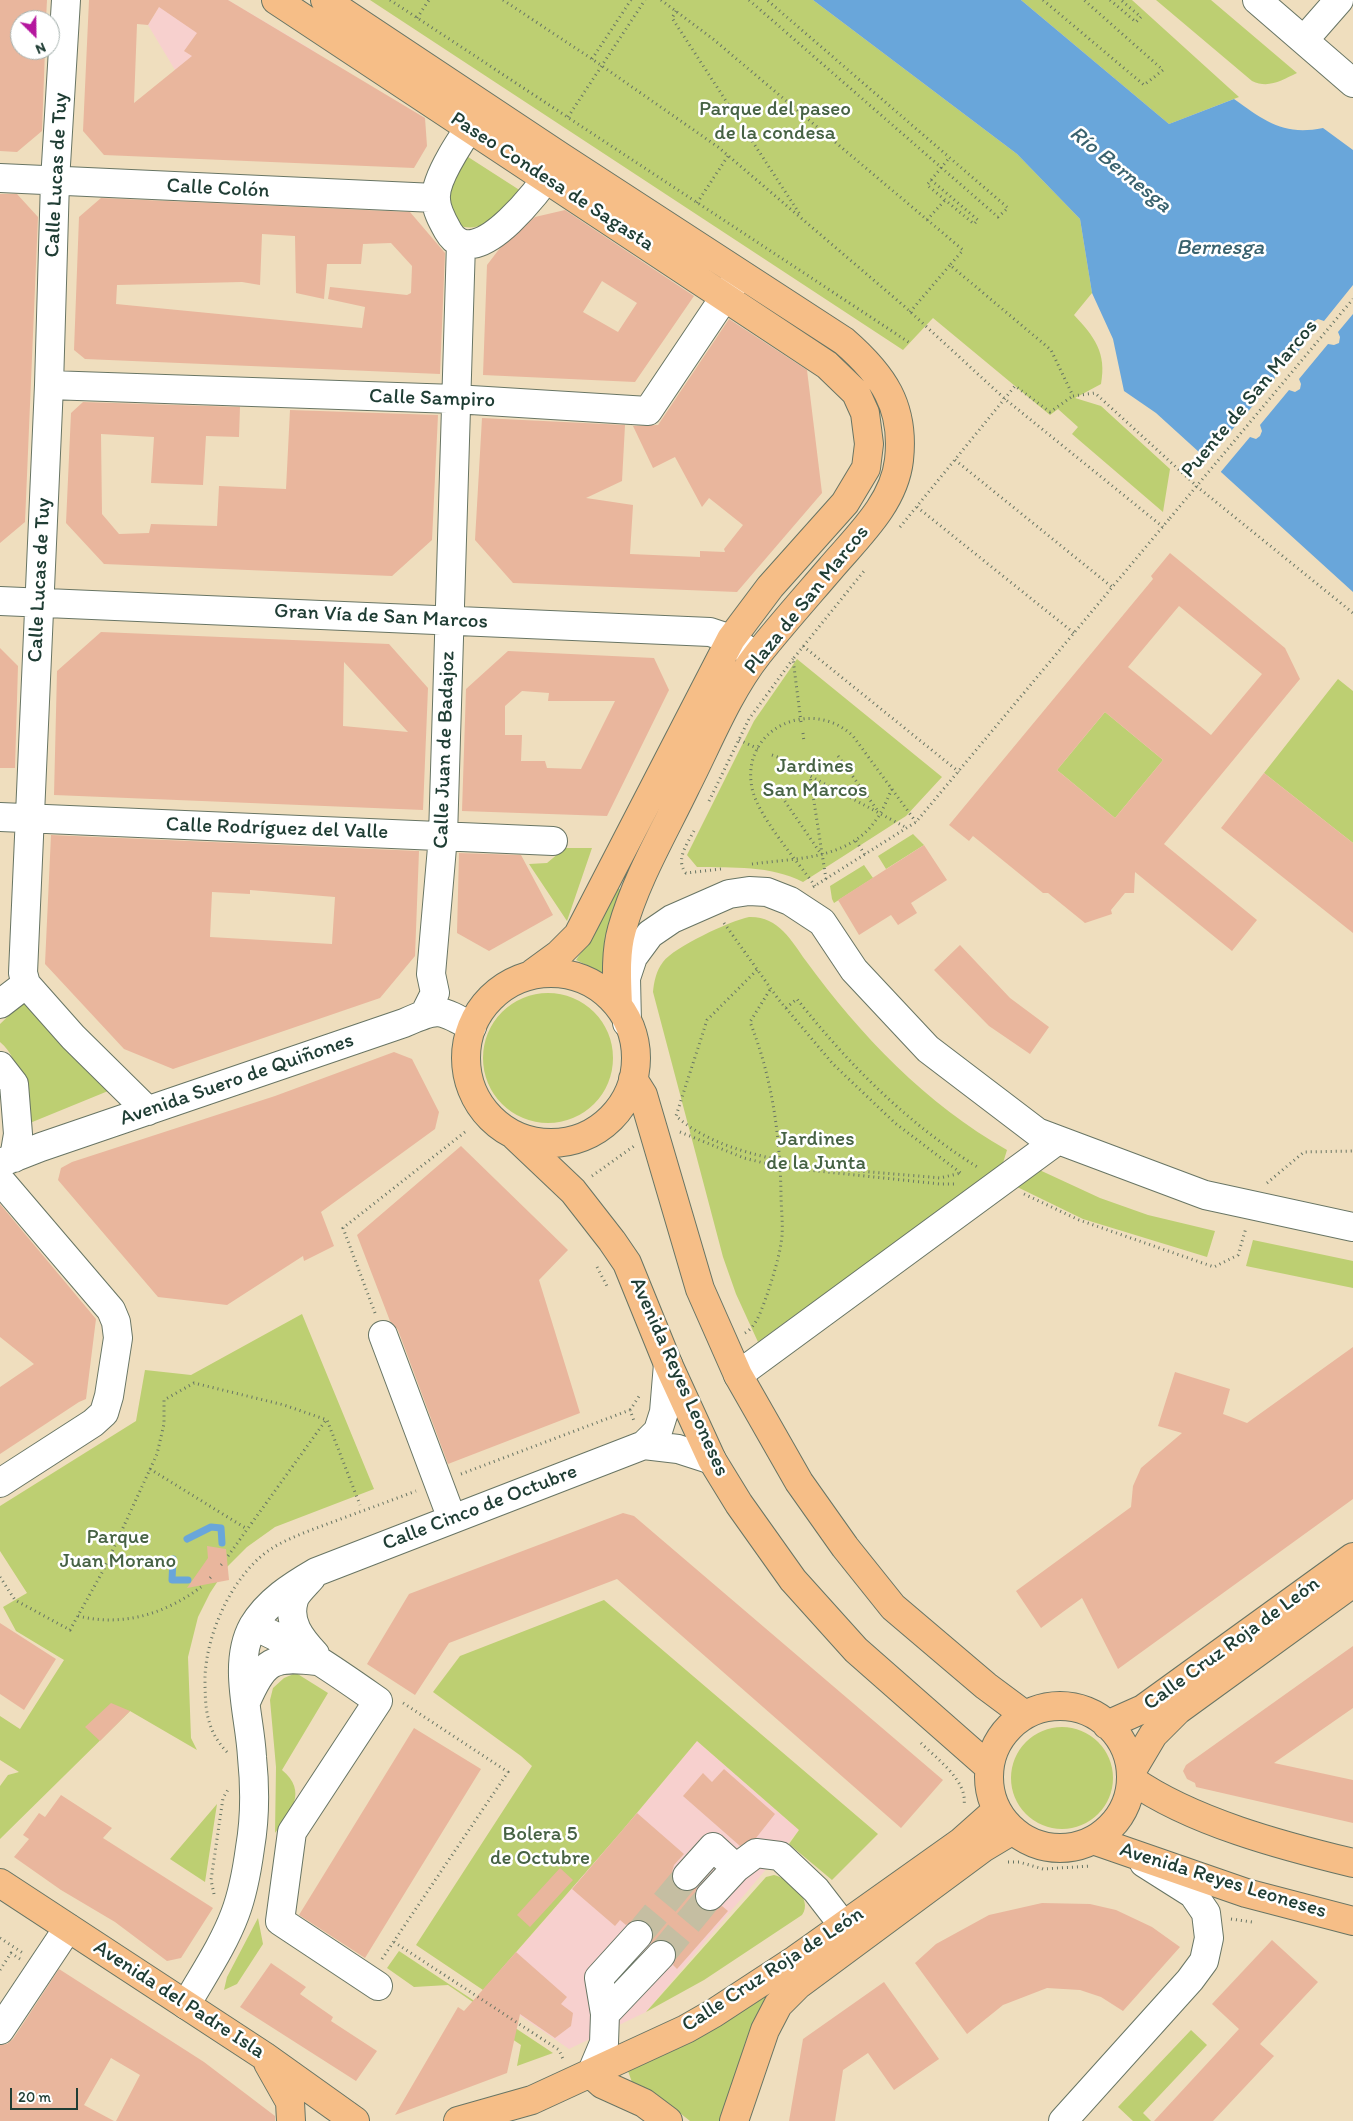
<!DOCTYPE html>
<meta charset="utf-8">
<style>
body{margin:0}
#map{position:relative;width:1353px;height:2121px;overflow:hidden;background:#efdebe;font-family:Itim,sans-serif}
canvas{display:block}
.north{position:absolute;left:10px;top:10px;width:50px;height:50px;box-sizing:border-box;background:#fff;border:1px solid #a5b1ae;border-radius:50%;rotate:157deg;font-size:14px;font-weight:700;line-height:20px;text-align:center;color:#1f3d34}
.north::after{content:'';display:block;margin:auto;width:18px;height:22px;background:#b5179e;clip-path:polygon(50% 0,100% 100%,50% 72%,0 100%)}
.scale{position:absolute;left:10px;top:2088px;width:68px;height:22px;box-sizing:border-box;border:2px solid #1f3d34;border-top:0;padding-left:6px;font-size:15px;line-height:18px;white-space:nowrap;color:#1f3d34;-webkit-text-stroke:4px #fff;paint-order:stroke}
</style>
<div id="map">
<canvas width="1353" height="2121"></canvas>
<div class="north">N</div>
<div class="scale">20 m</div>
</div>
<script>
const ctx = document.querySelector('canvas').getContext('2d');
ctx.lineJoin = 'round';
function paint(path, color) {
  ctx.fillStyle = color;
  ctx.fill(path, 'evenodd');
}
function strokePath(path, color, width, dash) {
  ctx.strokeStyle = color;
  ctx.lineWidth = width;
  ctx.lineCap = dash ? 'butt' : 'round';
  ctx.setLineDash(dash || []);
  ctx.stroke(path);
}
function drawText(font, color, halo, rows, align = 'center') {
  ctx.font = font + ' Itim,sans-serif';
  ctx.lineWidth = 5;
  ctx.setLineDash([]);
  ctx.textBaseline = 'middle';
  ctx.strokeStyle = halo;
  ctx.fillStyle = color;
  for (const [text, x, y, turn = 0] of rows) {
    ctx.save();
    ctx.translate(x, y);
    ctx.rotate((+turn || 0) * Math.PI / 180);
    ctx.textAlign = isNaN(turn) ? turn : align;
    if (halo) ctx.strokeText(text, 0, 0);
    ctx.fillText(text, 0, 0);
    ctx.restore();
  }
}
const built = new Path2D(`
 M 163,0 L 228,0 L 314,51 L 260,97 L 175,70 L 148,25 Z
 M 697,1741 L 799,1830 L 646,2012 L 569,2049 L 483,1990 L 621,1832 Z`);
const green = new Path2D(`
 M 370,0 L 813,0 L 1017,154 L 1080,219 L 1092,293 L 1074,315 C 1094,336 1107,353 1101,384 L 1075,398 L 1101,406 L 1170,469 L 1163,512 L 1072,434 L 1078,427 L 1058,409 L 1050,415 L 933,318 L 903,350 Z
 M 1021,0 L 1132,0 L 1239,97 L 1169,124 Z
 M 1156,0 L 1211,0 L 1297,73 C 1282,80 1269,89 1252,81 Z
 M 465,155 L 521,191 C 504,212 485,235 456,225 L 443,202 Z
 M 797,659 L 942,777 L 906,816 L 803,882 C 770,865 733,868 697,867 L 687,855 L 754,721 Z
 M 1338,679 L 1353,691 L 1353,843 L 1264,773 Z
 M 1105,712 L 1163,760 L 1115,818 L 1057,770 Z
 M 913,834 L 924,845 L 886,869 L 878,856 Z
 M 565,848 L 592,848 L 567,921 L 529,864 L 547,863 Z
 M 864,865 L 873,878 L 834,903 L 832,899 L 830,886 Z
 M 614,887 L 623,890 L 605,974 L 576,960 L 595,932 Z
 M 749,917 C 778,916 791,940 806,961 C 860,1035 926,1104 1007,1150 L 1003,1163 L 996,1170 L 758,1342 L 736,1294 L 723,1257 L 653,992 C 654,982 656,971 663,962 C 674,947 730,921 749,917 Z
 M483 1058a65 65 0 1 1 130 0a65 65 0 1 1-130 0Z
 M 26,999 L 113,1089 L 25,1125 C 22,1098 23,1061 0,1042 L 0,1024 Z
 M 1033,1167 L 1100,1198 L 1148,1215 L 1215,1231 L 1207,1257 L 1083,1219 L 1011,1184 Z
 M 1253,1240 L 1353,1261 L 1353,1288 L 1246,1266 Z
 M 302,1314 L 374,1489 L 275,1527 L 247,1547 L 227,1567 L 210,1593 L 198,1617 L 188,1657 L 191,1738 L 197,1750 L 130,1711 L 0,1839 L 0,1786 L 8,1775 L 19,1772 L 0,1760 L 0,1716 L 20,1729 L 64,1660 L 16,1631 L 3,1607 L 27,1593 L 0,1551 L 0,1506 L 136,1421 L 145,1370 L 191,1375 Z
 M 604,1600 L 878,1834 L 832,1880 L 789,1844 L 799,1830 L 697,1741 L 621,1832 L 483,1990 L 416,1945 L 532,1766 L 521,1756 L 433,1692 L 460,1656 Z
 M 296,1673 L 328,1693 L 282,1770 C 308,1792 291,1811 275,1833 L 276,1767 L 270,1700 L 273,1688 L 284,1678 Z
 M1011 1778a51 51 0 1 1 102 0a51 51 0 1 1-102 0Z
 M 217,1804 L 205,1882 L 170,1859 Z
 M 774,1875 C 788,1878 814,1899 802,1915 L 704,1980 L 646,2012 L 766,1877 Z
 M 258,1918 L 263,1944 L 237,1984 L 224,1990 L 227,1977 Z
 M 399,1951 L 553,2053 L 517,2066 L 521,2045 L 491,2025 L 486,2011 L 448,1985 L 414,1987 L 387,1968 Z
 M 771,1992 L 751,2029 L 720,2121 L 690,2121 L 656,2094 L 633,2085 L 628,2071 L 733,2016 Z
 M 1191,2030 L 1207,2045 L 1143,2113 L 1151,2121 L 1133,2121 L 1118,2107 Z`);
const water = new Path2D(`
 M 813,0 L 1021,0 L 1169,124 L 1234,99 C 1265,121 1283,136 1323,128 L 1353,150 L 1353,592 L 1156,413 L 1124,391 L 1113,339 L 1092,293 L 1080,219 L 1017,154 Z`);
const pier = new Path2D(`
 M 1353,285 L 1353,314 L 1338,332 L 1340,337 L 1339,343 L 1334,345 L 1328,344 L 1299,379 L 1301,384 L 1300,389 L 1295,392 L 1289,390 L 1260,425 L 1262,431 L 1260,436 L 1256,439 L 1250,437 L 1219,474 L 1206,462 L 1236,425 L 1234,420 L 1235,415 L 1240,412 L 1246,414 L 1275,378 L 1273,373 L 1275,368 L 1280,365 L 1285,367 L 1314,332 L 1312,327 L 1313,322 L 1318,319 L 1324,321 Z`);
const stream = new Path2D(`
 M 187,1539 L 211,1527 L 221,1528 L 222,1543
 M 173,1559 L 172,1580 L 188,1580`);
const building = new Path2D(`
 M 0,0 L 47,0 L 46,20 L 20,20 L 20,50 L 45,50 L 42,131 L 17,152 L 0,151 Z
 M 89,0 L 228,0 L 425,118 L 427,146 L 414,168 L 104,155 L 83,131 ZM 159,7 L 197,33 L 184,51 L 192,56 L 134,103 L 137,24 L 148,25 Z
 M 0,194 L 17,194 L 38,217 L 25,522 L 0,543 Z
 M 101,198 L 410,212 L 445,253 L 440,374 L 85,359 L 74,350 L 79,217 ZM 262,234 L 295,236 L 296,293 L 324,299 L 327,264 L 361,264 L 363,244 L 391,243 L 412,266 L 411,293 L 407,295 L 330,287 L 328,299 L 365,307 L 362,328 L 116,304 L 117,285 L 242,282 L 260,285 Z
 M 565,210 L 694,296 L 635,382 L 483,375 L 487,265 L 500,248 L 535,217 ZM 602,281 L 637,303 L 618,332 L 583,312 Z
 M 729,319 L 807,370 L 822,493 L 737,592 L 513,583 L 475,540 L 482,418 L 625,425 L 622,481 L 586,498 L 633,505 L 630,554 L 700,557 L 700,551 L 725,552 L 724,549 L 743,525 L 709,498 L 702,507 L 675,457 L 653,468 L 633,426 L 658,425 Z
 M 83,402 L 240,407 L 239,437 L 206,436 L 203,485 L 151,483 L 154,437 L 101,434 L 102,514 L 119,534 L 149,533 L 151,524 L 217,526 L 219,486 L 286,489 L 290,410 L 438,415 L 432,540 L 392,576 L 104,564 L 66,523 L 71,413 Z
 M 1170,553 L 1285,648 L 1300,679 L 1164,844 L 1257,920 L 1232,951 L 1135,872 L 1134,893 L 1125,893 L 1111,910 L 1112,914 L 1085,923 L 1048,893 L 1043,893 L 973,836 L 969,841 L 949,825 L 1153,579 L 1151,576 ZM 1179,606 L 1262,674 L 1211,735 L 1128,667 ZM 1105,712 L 1163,760 L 1115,818 L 1057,770 Z
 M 101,632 L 389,644 L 428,688 L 423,810 L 54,795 L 57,671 ZM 344,662 L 408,732 L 343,726 Z
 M 0,648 L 18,666 L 15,768 L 0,768 Z
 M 508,651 L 654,658 L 669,690 L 607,816 L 462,811 L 466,689 ZM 522,691 L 549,693 L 548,701 L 615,701 L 581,769 L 547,768 L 545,761 L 521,761 L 522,735 L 505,735 L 505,706 Z
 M 1264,773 L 1353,843 L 1353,933 L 1221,828 Z
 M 51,835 L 419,851 L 415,956 L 380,998 L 173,1069 L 124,1049 L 45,964 ZM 250,890 L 335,897 L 332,944 L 210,937 L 212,892 L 250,894 Z
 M 924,845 L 947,880 L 911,903 L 917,913 L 898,925 L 891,915 L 859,935 L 838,900 Z
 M 459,853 L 521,855 L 553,915 L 489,951 L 457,933 Z
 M 960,945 L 1010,998 L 1049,1027 L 1030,1054 L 989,1026 L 934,970 Z
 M 394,1052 L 412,1059 L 439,1112 L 435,1129 L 321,1212 L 334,1246 L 304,1261 L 303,1256 L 227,1305 L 158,1297 L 58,1180 L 61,1168 L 72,1162 L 275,1096 Z
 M 461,1146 L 568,1250 L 539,1280 L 580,1413 L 448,1464 L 398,1330 L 390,1321 L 357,1235 Z
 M 0,1204 L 96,1319 L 86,1399 L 79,1402 L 0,1454 L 0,1387 L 34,1364 L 0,1337 Z
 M 1353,1347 L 1353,1499 L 1118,1669 L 1082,1598 L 1041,1628 L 1016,1591 L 1131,1507 L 1133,1486 L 1141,1468 L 1182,1433 L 1158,1426 L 1175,1372 L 1230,1389 L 1223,1414 L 1247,1423 Z
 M 623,1513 L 634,1516 L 943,1780 L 901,1828 L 617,1579 L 449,1643 L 415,1695 L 367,1664 L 409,1594 Z
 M 207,1546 L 226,1549 L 229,1580 L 187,1588 L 208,1558 Z
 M 0,1623 L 56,1659 L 24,1710 L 0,1694 Z
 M 1353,1646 L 1353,1708 L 1274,1763 L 1353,1780 L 1353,1823 L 1196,1787 L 1195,1783 L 1187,1779 L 1183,1771 L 1186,1765 Z
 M 111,1703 L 130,1711 L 100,1741 L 85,1727 Z
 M 414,1728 L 481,1769 L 365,1958 L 299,1915 Z
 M 724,1769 L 775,1814 L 756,1838 L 740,1846 L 683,1796 L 703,1773 L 712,1782 Z
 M 61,1795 L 112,1828 L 103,1838 L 213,1908 L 181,1958 L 167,1961 L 115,1922 L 61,1890 L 14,1857 L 29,1839 L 23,1835 L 39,1813 L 45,1817 Z
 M 637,1813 L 684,1854 L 674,1865 L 672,1872 L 672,1880 L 676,1887 L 684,1891 L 697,1887 L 695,1893 L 695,1901 L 700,1908 L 706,1911 L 715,1911 L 722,1906 L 728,1911 L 677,1969 L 673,1965 L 676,1958 L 676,1951 L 672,1944 L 664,1940 L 657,1940 L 651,1944 L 653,1931 L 648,1923 L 642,1920 L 634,1920 L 626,1925 L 620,1920 L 615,1926 L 572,1889 Z
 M 560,1868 L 573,1880 L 530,1927 L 517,1915 Z
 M 1042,1903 L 1090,1904 L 1116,1910 L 1152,1927 L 1180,1947 L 1123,2011 L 1101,1997 L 1080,1990 L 1047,1988 L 1003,2005 L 967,2034 L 915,1963 L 936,1944 L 989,1915 Z
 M 1272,1940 L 1318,1982 L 1260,2044 L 1274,2056 L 1213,2121 L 1154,2121 L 1239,2029 L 1212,2004 Z
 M 516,1952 L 567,1997 L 561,2004 L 573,2013 L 571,2026 L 555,2038 L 520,2014 L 507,2073 L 395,2115 L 458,2007 L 464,2011 Z
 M 271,1963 L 306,1987 L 300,1994 L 333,2017 L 331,2021 L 377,2051 L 356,2081 L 240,2007 Z
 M 59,1969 L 204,2062 L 275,2116 L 275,2121 L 116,2121 L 140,2075 L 111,2058 L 84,2105 L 114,2121 L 0,2121 L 0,2045 L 7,2044 L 13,2039 Z
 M 884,1982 L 939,2059 L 894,2090 L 868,2053 L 843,2070 L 835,2121 L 789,2121 L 803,2039 Z`);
const minorTunnel = new Path2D(`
 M 638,1935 L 687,1876
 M 661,1955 L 710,1896`);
const path = new Path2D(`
 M 390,0 L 910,343
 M 503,0 L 592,59 L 718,147 L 904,306 L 1005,399 L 1163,527
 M 661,0 L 713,39 L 963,250 L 950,265 L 1051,350 L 1073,396 L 1095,393 L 1200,489 L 1353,613
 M 749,0 L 998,217 L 1008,208 L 767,0
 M 1043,0 L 1144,85 L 1163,70 L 1084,0
 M 1110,0 L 1136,22 L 1141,17 L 1121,0
 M 676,11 L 672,18 L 801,216
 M 417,18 L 429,0
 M 592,59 L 631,0
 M 568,117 L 645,0
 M 931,180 L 978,220 L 974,224 L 927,185 L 950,157
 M 697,203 L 728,156
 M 927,220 L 945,200
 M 910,312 L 950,265
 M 955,460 L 1112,587
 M 917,507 L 1074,633
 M 900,527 L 1015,386 L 1050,412 L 1073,396
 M 803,646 L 959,772
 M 801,722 L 793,659 L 864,571
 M 803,733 L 804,742
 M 739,740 L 761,750
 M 772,755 L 780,758
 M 838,756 L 878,811
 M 782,797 L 821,854
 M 709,801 L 749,719 L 793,659
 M 694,831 C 687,844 675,860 686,873 L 721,869
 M 856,841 L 865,855
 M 752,864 C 796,858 848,860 876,820 C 883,811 887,799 892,789
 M 826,879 L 810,776 L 907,828
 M 815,886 C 798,862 757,815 752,788 C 740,729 811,696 853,736 L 916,822
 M 813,887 L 916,822 L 1170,518
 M 724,923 L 779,1000 L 833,1064 L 895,1123 L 962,1174
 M 757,970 L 707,1020 L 676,1116 C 734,1169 864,1170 940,1178 L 961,1173
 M 786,1008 L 797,999 C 848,1064 909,1125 979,1168
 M 680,1132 L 744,1158 L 780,1167 L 940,1184 L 957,1184
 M 592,1176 L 634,1146
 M 1267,1183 L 1304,1152 L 1353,1151
 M 1024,1194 L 1079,1220 L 1214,1267 L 1238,1255 L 1246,1228
 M 597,1267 L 608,1288
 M 375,1313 L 343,1228 L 465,1132
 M 745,1333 C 757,1326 762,1308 767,1295 C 773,1276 780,1256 782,1236 C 783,1222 781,1207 781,1194 C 780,1135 772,1077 750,1022 L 771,988
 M 630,1410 L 640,1395
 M 150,1469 L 247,1529
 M 461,1474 L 630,1410 L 634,1421
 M 228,1556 L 326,1420
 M 221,1565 L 222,1564
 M 0,1577 L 15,1600 L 70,1630 L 104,1569 L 157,1454 L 164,1424 L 164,1400 L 194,1383 L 284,1405 L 327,1420 L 360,1505
 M 210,1578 L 211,1577
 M 78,1616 C 123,1627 165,1614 201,1587
 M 921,1743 C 936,1758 968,1781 964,1805
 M 227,1752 C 206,1730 205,1708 205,1678 C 206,1633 234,1571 274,1547 C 291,1537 311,1530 330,1523 C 359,1512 387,1502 416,1491
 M 1008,1862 L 1019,1862 L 1043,1869 L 1091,1866
 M 214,1894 L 211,1880 L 223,1798 L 229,1788
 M 1231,1919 L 1252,1922
 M 0,1938 L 23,1953
 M 394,1942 L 559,2050 L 563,2059
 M 382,1959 L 508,1772 L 403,1703
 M 0,1970 L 11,1953 L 20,1959`);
const minor = new Path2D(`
 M 66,0 L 55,181 L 49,385 L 23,973 L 26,984 L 73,1037 L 148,1111
 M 1257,0 L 1353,83
 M 1304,40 L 1339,0
 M 483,108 C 470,127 434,176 436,199 C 436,210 443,222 448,231 C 476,280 546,180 560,159
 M 0,178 L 435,198
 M 49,385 L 455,399 L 648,411 L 738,277
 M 0,601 L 710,632 L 731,639 L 756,656
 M 0,817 L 553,841
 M 0,1004 L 26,984
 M 425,1013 L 435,993 L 431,974 L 443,836 L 461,243
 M 627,1023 L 626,978 L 633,957 L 650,934 L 672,919 L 729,894 L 749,891 L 767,892 L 790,901 L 822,922 L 854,970 L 928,1049 L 1037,1132 L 1205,1195 L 1353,1227
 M 0,1066 L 14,1084 L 18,1134 L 14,1158
 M 0,1163 L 41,1147 L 404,1023 C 438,1008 439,1008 472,1027
 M 0,1180 L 111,1310 L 116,1322 L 118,1338 L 109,1396 L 104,1413 L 93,1423 L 0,1483
 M 383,1335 L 452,1519
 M 738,1375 L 1058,1140
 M 644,1445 L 678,1449 L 712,1460
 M 311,1578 C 306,1584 296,1593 294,1600 C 287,1622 301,1639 315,1654
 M 253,1626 C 299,1645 338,1673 378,1701 L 292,1832 L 280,1921 L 378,1986
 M 246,1702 C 264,1660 272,1656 317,1661
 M 687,1876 L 713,1847 L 736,1868
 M 710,1896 L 736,1868 L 756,1853 L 780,1856 L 816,1890 L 843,1925
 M 186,2005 C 203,1975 223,1946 235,1914 C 243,1893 247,1870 250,1848 C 255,1819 255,1786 252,1757 C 250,1716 232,1664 253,1626 C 268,1601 292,1586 316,1572 L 644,1445 L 658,1431 L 664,1412 L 668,1364
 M 605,2014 L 599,1978 L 638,1935
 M 0,2030 L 68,1928
 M 591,2074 L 604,2043 L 605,2014 L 661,1955
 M 1063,2121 L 1190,1980 L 1204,1961 L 1209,1938 L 1206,1913 L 1193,1894 L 1144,1863`);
const major = new Path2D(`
 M 276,0 L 827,365 L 856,393 L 865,413 L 869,444 L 866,468 L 845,503 L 770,587 L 731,639 L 578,935 L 559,954 L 533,973
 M 325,0 L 561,157 L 844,341 C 883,375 905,406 899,460 C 894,504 857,537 830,569 C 806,597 781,625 758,654 C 728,692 708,743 686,786 C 664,832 636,879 622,929 C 615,953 617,981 618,1005
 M466 1058a85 85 0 1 1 170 0a85 85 0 1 1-170 0Z
 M 633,1079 L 643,1095 L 700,1289 L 738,1375 L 799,1482 L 845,1547 L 893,1607 L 986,1686 L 1025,1715
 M 515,1136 L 573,1191 L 612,1241 L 627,1263 L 668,1364 L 712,1460 L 739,1504 L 793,1580 L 856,1650 L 989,1767
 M989 1777a71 71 0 1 1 142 0a71 71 0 1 1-142 0Z
 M 1107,1725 L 1143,1709 L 1353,1557
 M 1131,1772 L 1153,1735 L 1178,1710 L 1353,1583
 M 1132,1780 C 1192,1822 1283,1846 1353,1863
 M 1093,1840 L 1246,1893 L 1353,1921
 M 0,1883 L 264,2056 L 355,2121
 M 268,2063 L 290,2102 L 291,2121
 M 591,2074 L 602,2084 L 644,2103 L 668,2121
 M 458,2121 L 532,2100 L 686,2029 L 714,2013 L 795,1960 L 961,1842 L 997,1810
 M 734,2121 L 765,2030 L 778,2005 L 798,1985 L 983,1848 L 1013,1830`);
const pathBridge = new Path2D(`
 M 1170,518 L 1353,299`);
const parkNames = [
 ["Parque del paseo",775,110],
 ["de la condesa",775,134],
 ["Jardines",815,767],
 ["San Marcos",815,791],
 ["Jardines",816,1140],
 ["de la Junta",816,1164],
 ["Parque",118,1538],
 ["Juan Morano",118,1562],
 ["Bolera 5",540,1835],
 ["de Octubre",540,1859]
];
const streetNames = [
 ["Calle Lucas de Tuy",57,175,-87],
 ["Paseo Condesa de Sagasta",552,182,33],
 ["Calle Colón",218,189,3],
 ["Calle Sampiro",432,399,2],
 ["Puente de San Marcos",1250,399,-50],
 ["Calle Lucas de Tuy",40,580,-87],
 ["Plaza de San Marcos",807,600,-51],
 ["Gran Vía de San Marcos",381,617,3],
 ["Calle Juan de Badajoz",445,750,-88],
 ["Calle Rodríguez del Valle",277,829,2],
 ["Avenida Suero de Quiñones",237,1080,-19],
 ["Avenida Reyes Leoneses",679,1377,66],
 ["Calle Cinco de Octubre",480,1508,-21],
 ["Calle Cruz Roja de León",1232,1644,-36],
 ["Avenida Reyes Leoneses",1223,1881,17],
 ["Calle Cruz Roja de León",773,1970,-33],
 ["Avenida del Padre Isla",179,2000,33]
];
const waterNames = [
 ["Río Bernesga",1120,170,39],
 ["Bernesga",1220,248]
];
paint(built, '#f7d0ce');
paint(green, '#bdcf72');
paint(water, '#69a6da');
paint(pier, '#efdebe');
strokePath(stream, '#69a6da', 7);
paint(building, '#e9b69d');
strokePath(minorTunnel, '#c5bea2', 28, [28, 14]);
strokePath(minor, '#687564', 30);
strokePath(major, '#687564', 30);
strokePath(path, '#687564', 3, [1, 4]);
strokePath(minor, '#fff', 28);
strokePath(major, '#f6be87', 28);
strokePath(pathBridge, '#687564', 3, [1, 4]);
drawText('21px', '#466244', '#fff', parkNames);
drawText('21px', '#1f3d34', '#fff', streetNames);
drawText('italic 22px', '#39626e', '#fff', waterNames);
</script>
